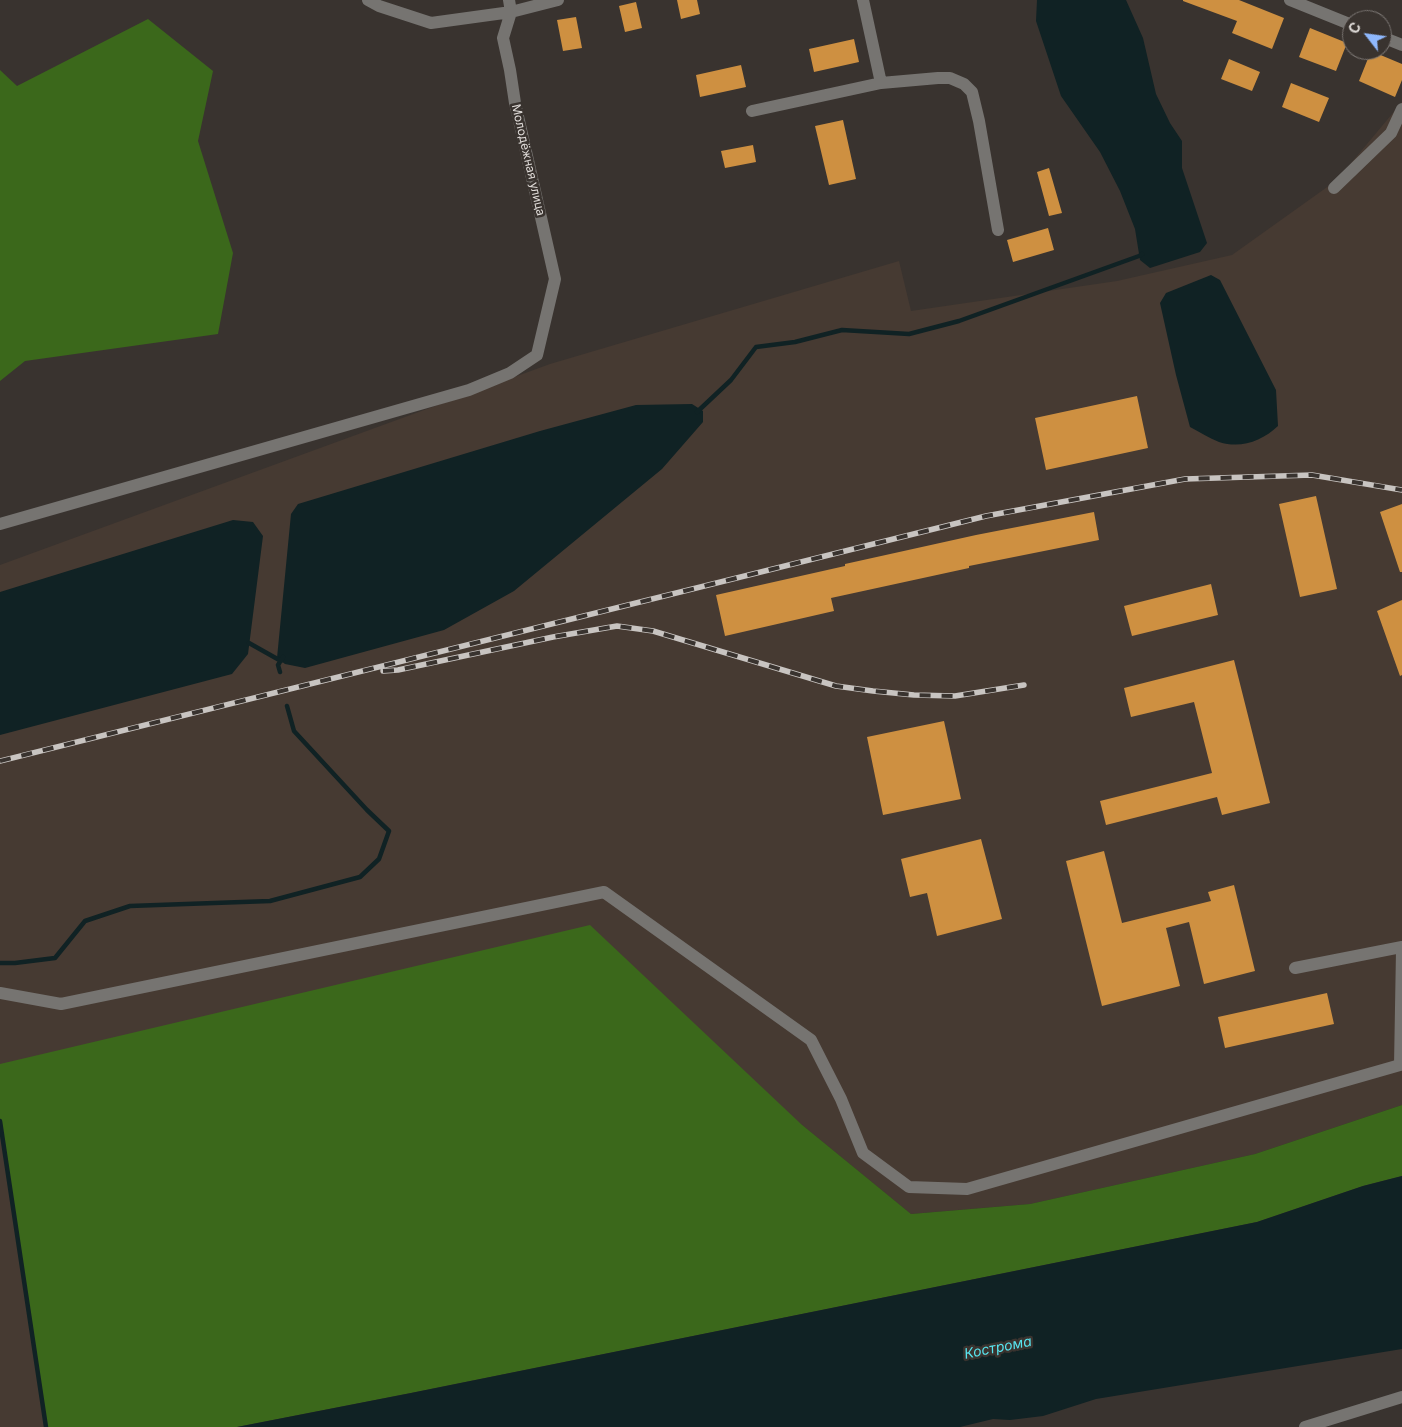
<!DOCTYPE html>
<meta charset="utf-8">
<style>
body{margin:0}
#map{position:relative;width:1402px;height:1427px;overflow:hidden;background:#39332f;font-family:Inter,sans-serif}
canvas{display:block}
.north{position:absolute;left:1342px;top:10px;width:50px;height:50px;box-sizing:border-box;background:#39332f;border:1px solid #7b7673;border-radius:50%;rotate:300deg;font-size:14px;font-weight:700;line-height:20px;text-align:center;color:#dfdbd8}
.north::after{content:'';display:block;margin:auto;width:18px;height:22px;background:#8fb8fd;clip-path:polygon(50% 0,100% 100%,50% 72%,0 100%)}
</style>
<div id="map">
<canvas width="1402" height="1427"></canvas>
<div class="north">С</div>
</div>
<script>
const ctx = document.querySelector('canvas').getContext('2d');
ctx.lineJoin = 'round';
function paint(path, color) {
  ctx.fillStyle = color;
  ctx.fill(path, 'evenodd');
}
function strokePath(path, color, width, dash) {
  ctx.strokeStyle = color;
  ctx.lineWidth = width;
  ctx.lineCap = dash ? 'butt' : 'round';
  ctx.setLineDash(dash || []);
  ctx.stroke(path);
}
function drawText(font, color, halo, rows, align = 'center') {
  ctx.font = font + ' Inter,sans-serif';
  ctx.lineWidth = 5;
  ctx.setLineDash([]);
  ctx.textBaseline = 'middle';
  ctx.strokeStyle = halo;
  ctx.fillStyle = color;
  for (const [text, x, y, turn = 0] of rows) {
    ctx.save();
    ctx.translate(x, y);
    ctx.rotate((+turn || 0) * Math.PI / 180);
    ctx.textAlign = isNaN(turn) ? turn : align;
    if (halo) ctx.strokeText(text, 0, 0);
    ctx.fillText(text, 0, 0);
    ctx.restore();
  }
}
const built = new Path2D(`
 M 1402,102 L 1402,1105 L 1255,1154 L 1030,1204 L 911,1214 L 801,1124 L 0,1064 L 0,565 L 550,364 L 899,261 L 911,311 L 1117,281 L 1232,255 L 1337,180 Z
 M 0,1121 L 46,1427 L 0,1427 Z`);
const green = new Path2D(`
 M 148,19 L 213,71 L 198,141 L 233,253 L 218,334 L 25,361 L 0,381 L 0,70 L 17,86 Z
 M 590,925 L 801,1124 L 911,1214 L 1030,1204 L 1255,1154 L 1402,1105 L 1402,1176 L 1363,1186 L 1257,1222 L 411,1393 L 237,1427 L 46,1427 L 0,1121 L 0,1064 Z`);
const water = new Path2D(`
 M 1037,0 L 1126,0 L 1143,38 L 1156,94 L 1170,123 L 1182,141 L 1182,168 L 1207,243 L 1200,252 L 1150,268 L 1140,260 L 1135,229 L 1120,191 L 1100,152 L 1061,96 L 1036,21 Z
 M 1211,275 L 1220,280 L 1276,390 L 1278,426 C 1262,441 1241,449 1219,442 C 1209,438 1200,432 1190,427 L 1176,375 L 1160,303 L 1166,293 Z
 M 692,404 L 703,411 L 703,422 L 662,469 L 514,591 L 444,630 L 305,668 L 285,664 L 277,658 L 291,514 L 298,504 L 540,431 L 636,405 Z
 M 233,520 L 253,522 L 263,536 L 248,654 L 232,674 L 0,735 L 0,592 Z
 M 1402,1176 L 1402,1349 L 1096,1399 L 1043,1416 L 1010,1420 L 993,1419 L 960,1427 L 237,1427 L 411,1393 L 1257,1222 L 1363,1186 Z`);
const stream = new Path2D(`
 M 697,412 L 731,380 L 756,347 L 795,342 L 842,330 L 909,334 L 959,321 L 1139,256 L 1142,254
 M 249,643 L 281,661
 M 280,672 L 278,665 L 283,657
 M 0,963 L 15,963 L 55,958 L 85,921 L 130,906 L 270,901 L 360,877 L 379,859 L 389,831 L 367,810 L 294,731 L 287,706
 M 0,1121 L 46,1427`);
const building = new Path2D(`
 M 677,0 L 697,0 L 700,14 L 681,19 Z
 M 1183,0 L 1239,0 L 1284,18 L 1272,49 L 1232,33 L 1237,21 L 1183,1 Z
 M 636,2 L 642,28 L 625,32 L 619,6 Z
 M 576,17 L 582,48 L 563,51 L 557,20 Z
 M 1310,28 L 1347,43 L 1336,71 L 1299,57 Z
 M 854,39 L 859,62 L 814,72 L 809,49 Z
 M 1371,51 L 1402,64 L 1402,80 L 1395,97 L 1359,81 Z
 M 1229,59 L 1260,72 L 1252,91 L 1221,79 Z
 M 741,65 L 746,87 L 700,97 L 696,75 Z
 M 1291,83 L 1329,98 L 1319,122 L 1282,107 Z
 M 843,120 L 856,179 L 829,185 L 815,126 Z
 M 753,145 L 756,162 L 725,168 L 721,151 Z
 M 1049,168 L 1062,213 L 1049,216 L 1037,172 Z
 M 1048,228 L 1054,250 L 1013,262 L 1007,240 Z
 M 1137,396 L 1148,448 L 1046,470 L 1035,418 Z
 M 1316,496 L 1337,589 L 1300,597 L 1279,504 Z
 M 1402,504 L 1402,572 L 1400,572 L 1380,512 Z
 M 1094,512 L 1099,540 L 969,566 L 969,568 L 831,598 L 834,611 L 725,636 L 716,595 L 845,566 L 845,564 L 976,535 Z
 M 1211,584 L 1218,615 L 1132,636 L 1124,606 Z
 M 1402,600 L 1402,675 L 1400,676 L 1377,611 Z
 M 1234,660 L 1270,803 L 1222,815 L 1217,797 L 1106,825 L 1100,801 L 1212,773 L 1194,702 L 1131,717 L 1124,688 Z
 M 944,721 L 961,799 L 883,815 L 867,737 Z
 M 981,839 L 1002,919 L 937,936 L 927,893 L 910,897 L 901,859 Z
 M 1104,851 L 1122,923 L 1211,901 L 1208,892 L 1234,885 L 1255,971 L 1204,984 L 1189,922 L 1166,928 L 1180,986 L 1102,1006 L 1066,861 Z
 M 1327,993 L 1334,1024 L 1225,1048 L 1218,1017 Z`);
const minor = new Path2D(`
 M 368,0 L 379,6 L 431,23 L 511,12 L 558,0
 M 1290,0 L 1352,25
 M 1382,37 L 1402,45
 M 881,83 L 938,78 L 950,78 L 964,84 L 972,92 L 979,121 L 998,230
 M 752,111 L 881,83 L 863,0
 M 1334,188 L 1391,133 L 1402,109
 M 0,524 L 469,390 L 510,373 L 537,355 L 555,279 L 515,103 L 510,70 L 503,38 L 511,12 L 509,0
 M 1295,968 L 1402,947
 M 0,993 L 61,1004 L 604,892 L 811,1040 L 841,1099 L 863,1153 L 909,1187 L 967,1189 L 1400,1065 L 1402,950
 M 1305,1427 L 1402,1397`);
const rail = new Path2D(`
 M 383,671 L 398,670 L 553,637 L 617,626 L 653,631 L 836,686 L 873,691 L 914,695 L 955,696 L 1024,685
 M 0,761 L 986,516 L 1185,479 L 1312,475 L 1402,490`);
const streetNames = [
 ["Молодёжная улица",528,160,77]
];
const waterNames = [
 ["Кострома",998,1348,-11]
];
paint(built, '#463a32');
paint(green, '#3b681b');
paint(water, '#102224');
strokePath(stream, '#102224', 4.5);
paint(building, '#ce9041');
strokePath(minor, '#767471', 12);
strokePath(rail, '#c8c4c1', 5.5);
strokePath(rail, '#39332f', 4, [11]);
drawText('12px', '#dfdbd8', '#39332f', streetNames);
drawText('italic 14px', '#58e6f0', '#39332f', waterNames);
</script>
